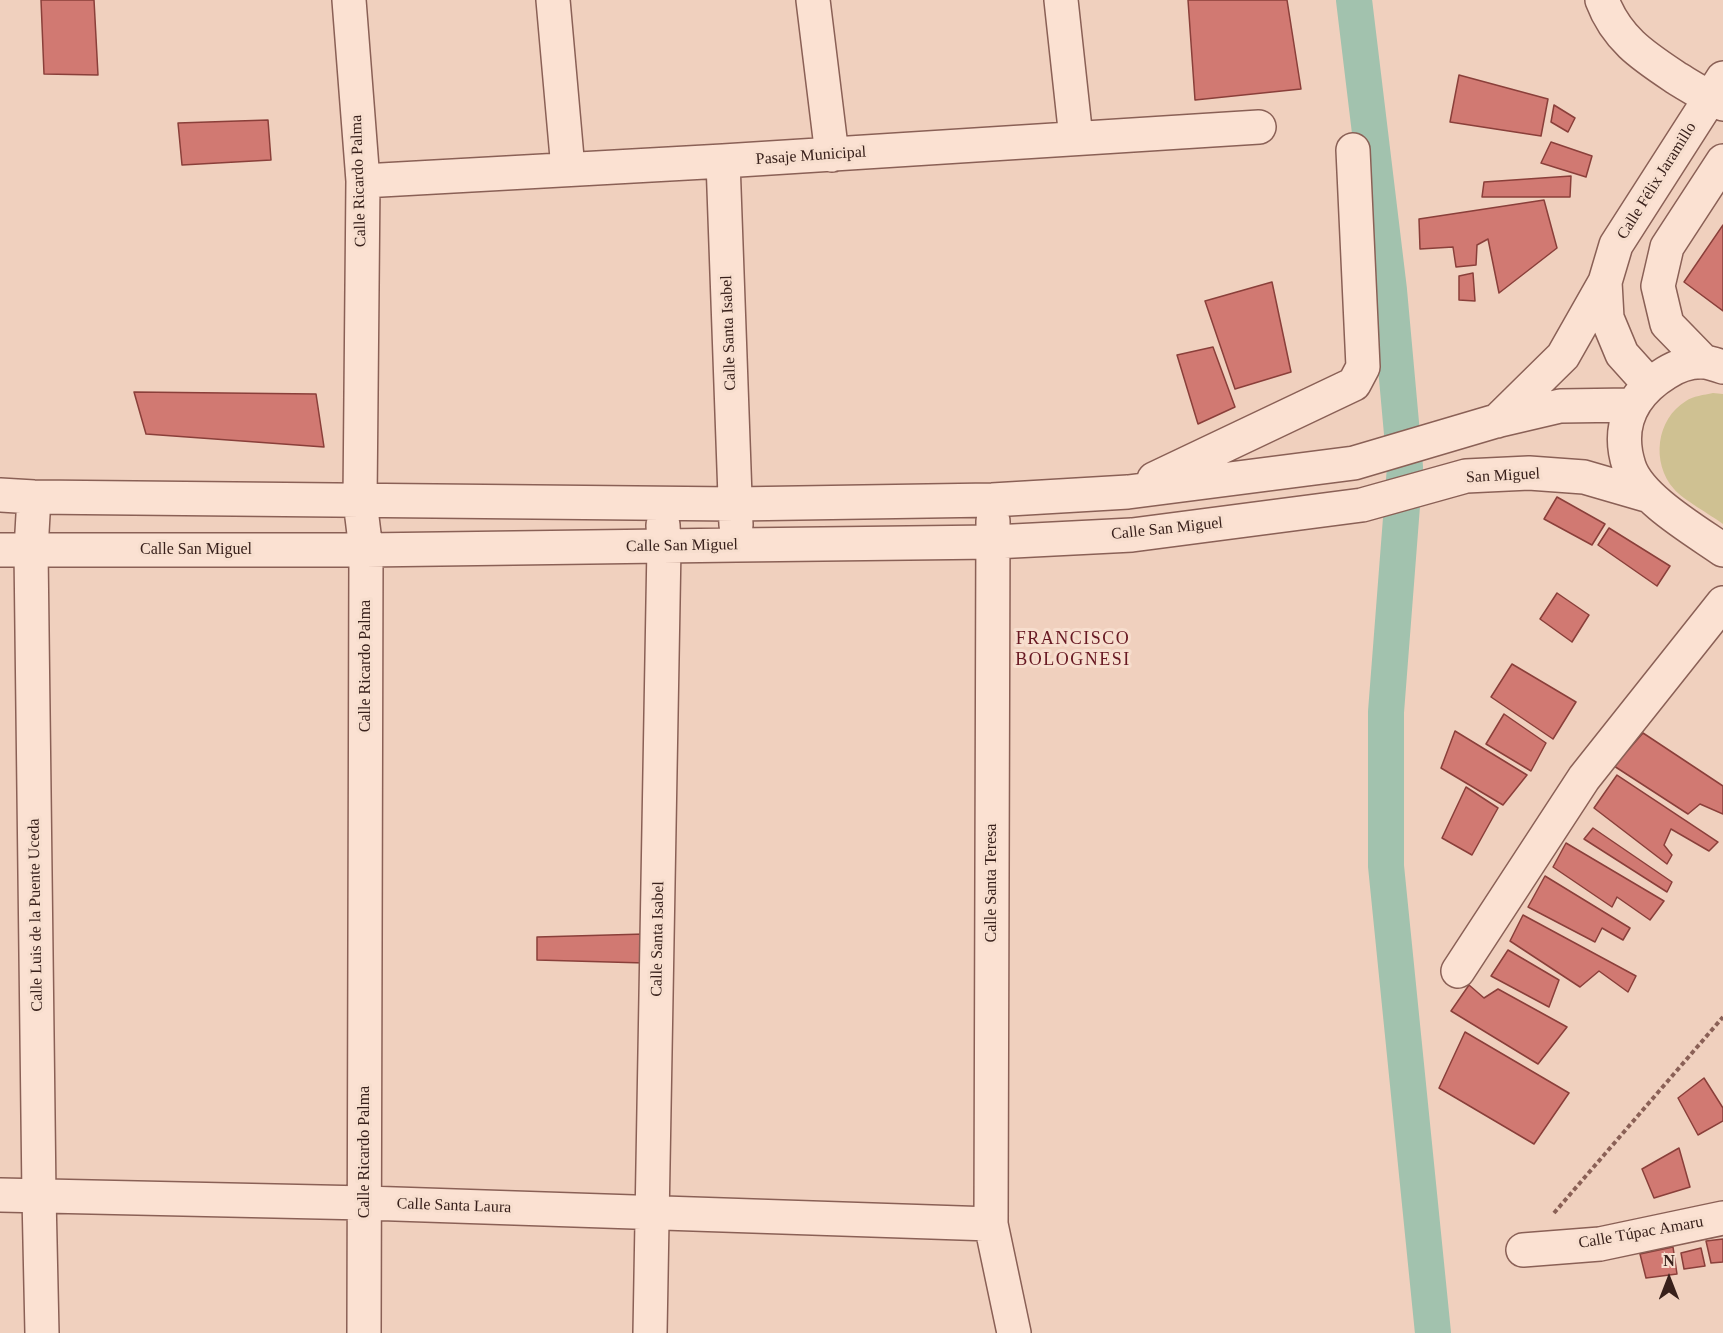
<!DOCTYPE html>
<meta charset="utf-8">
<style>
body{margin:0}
#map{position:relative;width:1723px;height:1333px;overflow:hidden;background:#f0d0be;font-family:"Times New Roman",serif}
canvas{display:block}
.north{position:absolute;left:1639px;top:1249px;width:60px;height:60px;-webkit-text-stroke:4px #f7dece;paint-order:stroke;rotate:0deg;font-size:16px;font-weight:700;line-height:24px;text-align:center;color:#38201b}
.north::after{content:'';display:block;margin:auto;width:21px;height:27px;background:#38201b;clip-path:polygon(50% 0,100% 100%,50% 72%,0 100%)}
</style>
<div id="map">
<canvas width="1723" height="1333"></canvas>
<div class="north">N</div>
</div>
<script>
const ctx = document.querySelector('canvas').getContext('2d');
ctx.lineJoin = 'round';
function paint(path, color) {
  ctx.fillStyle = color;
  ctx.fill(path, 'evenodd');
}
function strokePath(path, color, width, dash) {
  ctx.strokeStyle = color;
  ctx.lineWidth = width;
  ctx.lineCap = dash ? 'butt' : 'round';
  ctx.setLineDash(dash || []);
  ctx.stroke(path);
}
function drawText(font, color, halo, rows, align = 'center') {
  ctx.font = font + ' "Times New Roman",serif';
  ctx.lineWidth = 6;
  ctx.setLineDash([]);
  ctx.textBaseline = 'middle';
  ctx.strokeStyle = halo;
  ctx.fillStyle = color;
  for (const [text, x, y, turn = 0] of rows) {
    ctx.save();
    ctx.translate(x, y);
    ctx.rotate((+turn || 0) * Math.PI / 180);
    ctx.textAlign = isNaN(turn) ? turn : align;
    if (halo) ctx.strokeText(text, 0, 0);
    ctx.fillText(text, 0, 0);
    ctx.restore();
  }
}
const green = new Path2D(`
 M 1713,393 L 1723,394 L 1723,524 C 1711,515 1682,499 1674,489 C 1651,463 1656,419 1686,401 C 1693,396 1704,395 1713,393 Z`);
const canal = new Path2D(`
 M 1354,0 L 1389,290 L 1405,467 L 1386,712 L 1386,866 L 1433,1333`);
const building = new Path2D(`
 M 41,0 L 94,0 L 98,75 L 44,74 Z
 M 1188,0 L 1287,0 L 1301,89 L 1195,100 Z
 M 1459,75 L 1548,99 L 1541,136 L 1450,122 Z
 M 1554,105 L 1575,118 L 1568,132 L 1551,122 Z
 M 268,120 L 271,160 L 182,165 L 178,123 Z
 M 1551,142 L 1592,156 L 1586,177 L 1541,163 Z
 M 1571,176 L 1570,197 L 1482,197 L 1484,182 Z
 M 1544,200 L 1557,248 L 1499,293 L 1488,239 L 1477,245 L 1476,265 L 1456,267 L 1453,247 L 1420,249 L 1419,219 Z
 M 1723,225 L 1723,311 L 1684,282 Z
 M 1473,273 L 1475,301 L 1459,300 L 1459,276 Z
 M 1272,282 L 1291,372 L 1235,389 L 1205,301 Z
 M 1213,347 L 1235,407 L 1198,424 L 1177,355 Z
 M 134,392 L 316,394 L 324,447 L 146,434 Z
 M 1557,497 L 1605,524 L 1592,545 L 1544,519 Z
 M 1609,528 L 1670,566 L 1657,586 L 1598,545 Z
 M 1557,593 L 1589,615 L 1572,642 L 1540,619 Z
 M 1512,664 L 1576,702 L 1553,739 L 1491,697 Z
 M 1504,714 L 1546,743 L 1531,771 L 1486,744 Z
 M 1455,731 L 1527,775 L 1503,805 L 1441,768 Z
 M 1643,733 L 1723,786 L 1723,814 L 1700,804 L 1688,814 L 1614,766 Z
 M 1617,775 L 1718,842 L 1709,851 L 1671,829 L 1664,845 L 1672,855 L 1667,864 L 1594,808 Z
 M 1466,787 L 1498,808 L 1472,855 L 1442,838 Z
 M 1593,828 L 1672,882 L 1667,892 L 1584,839 Z
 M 1566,843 L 1664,901 L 1650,920 L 1617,897 L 1612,907 L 1553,867 Z
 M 1545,876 L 1630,928 L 1623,940 L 1602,928 L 1595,942 L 1528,907 Z
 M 1523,915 L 1636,976 L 1628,992 L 1599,971 L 1580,987 L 1510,941 Z
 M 645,934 L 645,963 L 537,960 L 537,937 Z
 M 1508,950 L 1559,980 L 1549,1007 L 1491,976 Z
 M 1469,985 L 1484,998 L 1498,989 L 1567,1027 L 1538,1064 L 1451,1011 Z
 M 1465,1032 L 1569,1093 L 1534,1144 L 1439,1088 Z
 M 1704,1078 L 1723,1108 L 1723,1121 L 1698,1135 L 1678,1098 Z
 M 1679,1148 L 1690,1187 L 1654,1198 L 1642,1169 Z
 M 1723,1239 L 1723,1262 L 1711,1263 L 1706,1241 Z
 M 1673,1247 L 1677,1274 L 1646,1278 L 1640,1254 Z
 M 1701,1248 L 1705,1266 L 1684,1269 L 1681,1253 Z`);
const path = new Path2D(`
 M 1554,1213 L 1723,1017`);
const minor = new Path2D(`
 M 349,0 L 363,181 L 360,501 L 366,550 L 364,1333
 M 553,0 L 568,169
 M 813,0 L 832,155
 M 1061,0 L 1076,138
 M 1602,0 C 1617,40 1645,57 1678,79 C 1693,88 1707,97 1723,104
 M 723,161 L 736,525
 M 363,181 L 723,161 L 1259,127
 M 1704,362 L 1667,324 L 1658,286 L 1667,247 L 1723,161
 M 1723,367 C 1717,365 1711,363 1705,362 C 1692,361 1677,366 1666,373 C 1632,394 1616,426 1629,466 C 1639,498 1696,531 1723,550
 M 1649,384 L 1622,354 L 1607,318 L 1605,282 L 1616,245 L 1723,78
 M 1497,421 L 1563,356 L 1605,282
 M 1154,479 L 1354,384 L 1363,367 L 1353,150
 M 0,495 L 34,497 L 735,504 L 992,500 L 1128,492 L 1354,463 L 1496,421 L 1560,406 L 1632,405
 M 34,497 L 31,550 L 39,1196 L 42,1333
 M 993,521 L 991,1224 L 1014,1333
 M 0,550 L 366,550 L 737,545 L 994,542 L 1132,535 L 1362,505 L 1466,476 L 1529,473 L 1584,477 L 1646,495
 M 1458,971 L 1584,778 L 1723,603
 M 0,1195 L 366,1203 L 991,1224
 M 1523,1250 L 1600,1244 L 1723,1218
 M 650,1333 L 664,546 L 663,525`);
const streetNames = [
 ["Pasaje Municipal",811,156,-4],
 ["Calle Ricardo Palma",359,181,-92],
 ["Calle Félix Jaramillo",1657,181,-58],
 ["Calle Santa Isabel",729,333,-92],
 ["San Miguel",1503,476,-3],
 ["Calle San Miguel",1167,529,-6],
 ["Calle San Miguel",682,546,-1],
 ["Calle San Miguel",196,550],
 ["Calle Ricardo Palma",366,666,-90],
 ["Calle Santa Teresa",992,883,-90],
 ["Calle Luis de la Puente Uceda",36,915,-91],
 ["Calle Santa Isabel",658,939,-89],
 ["Calle Ricardo Palma",365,1152,-90],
 ["Calle Santa Laura",454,1206,2],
 ["Calle Túpac Amaru",1641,1233,-10]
];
const neighbourhoodNames = [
 ["FRANCISCO",1073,639],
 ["BOLOGNESI",1073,660]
];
paint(green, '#cfc192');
strokePath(canal, '#a2c2ae', 36);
paint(building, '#d17972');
strokePath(building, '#8a3f3a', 1.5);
strokePath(minor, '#8a6056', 36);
strokePath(path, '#8a6056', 4, [4.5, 3]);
strokePath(minor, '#fbe1d2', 33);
drawText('16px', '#38201b', '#f7dece', streetNames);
ctx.letterSpacing = '1.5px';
drawText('18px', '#671822', '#f7dece', neighbourhoodNames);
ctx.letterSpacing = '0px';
</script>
